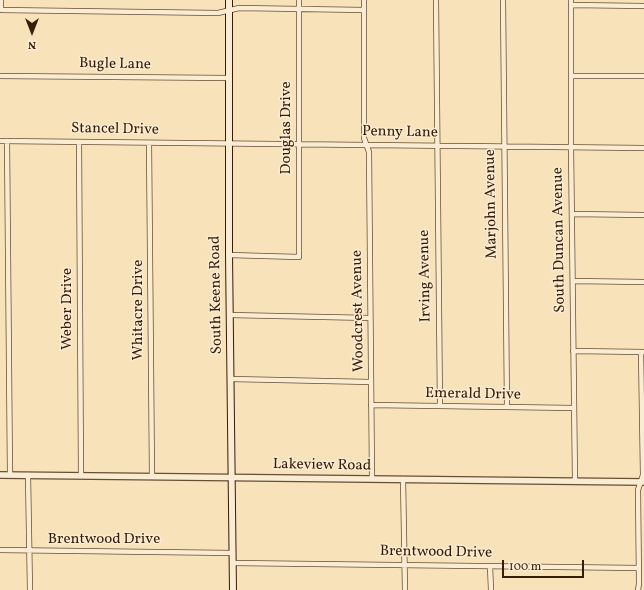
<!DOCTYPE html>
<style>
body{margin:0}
#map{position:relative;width:644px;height:590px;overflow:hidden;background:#f7e2b9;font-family:Vollkorn,serif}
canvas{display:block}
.north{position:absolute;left:12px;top:12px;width:40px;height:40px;-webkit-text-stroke:3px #faecd2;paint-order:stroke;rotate:180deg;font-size:11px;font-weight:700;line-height:16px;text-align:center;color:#371c07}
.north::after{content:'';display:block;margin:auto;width:14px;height:18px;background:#371c07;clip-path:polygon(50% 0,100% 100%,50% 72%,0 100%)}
.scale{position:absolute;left:502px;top:560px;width:82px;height:18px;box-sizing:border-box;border:2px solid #371c07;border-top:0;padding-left:5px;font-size:12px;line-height:14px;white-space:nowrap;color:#371c07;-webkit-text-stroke:3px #faecd2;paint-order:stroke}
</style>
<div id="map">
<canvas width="644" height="590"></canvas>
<div class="north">N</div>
<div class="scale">100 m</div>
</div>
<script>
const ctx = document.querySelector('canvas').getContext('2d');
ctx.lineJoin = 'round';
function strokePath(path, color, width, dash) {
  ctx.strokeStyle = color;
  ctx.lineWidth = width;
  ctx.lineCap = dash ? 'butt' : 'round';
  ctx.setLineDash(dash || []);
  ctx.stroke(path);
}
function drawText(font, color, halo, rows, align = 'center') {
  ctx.font = font + ' Vollkorn,serif';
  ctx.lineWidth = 3;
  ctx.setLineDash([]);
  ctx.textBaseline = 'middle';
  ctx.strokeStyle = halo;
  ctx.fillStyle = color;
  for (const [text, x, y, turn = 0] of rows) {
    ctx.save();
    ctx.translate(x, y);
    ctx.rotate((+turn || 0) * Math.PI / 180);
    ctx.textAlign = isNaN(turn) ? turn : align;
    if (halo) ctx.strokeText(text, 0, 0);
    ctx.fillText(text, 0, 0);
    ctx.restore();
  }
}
const minor = new Path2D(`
 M 1,0 L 1,10 L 218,13 L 239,8 L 364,10
 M 364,0 L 364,138 L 369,152 L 372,478
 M 436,0 L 440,406
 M 503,0 L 507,407
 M 571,0 L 571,147 L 575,480
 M 571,5 L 644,6
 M 0,76 L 229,78
 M 571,76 L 644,76
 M 0,141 L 644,148
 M 7,141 L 10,475
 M 79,142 L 81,476
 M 149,143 L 152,476
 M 573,214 L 644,215
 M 229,255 L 299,257 L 299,0
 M 573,281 L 644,282
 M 230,315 L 370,318
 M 573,351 L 644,352
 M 231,379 L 371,382
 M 371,405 L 574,408
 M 28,475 L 30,590
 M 403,479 L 405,590
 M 0,550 L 233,553
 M 233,563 L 639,568
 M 490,566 L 491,590
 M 638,590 L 639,584 L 638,490 L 643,475 L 641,352`);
const tertiary = new Path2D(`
 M 0,475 L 644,482`);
const secondary = new Path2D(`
 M 229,0 L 229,255 L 233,590`);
const streetNames = [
 ["Bugle Lane",115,65,1],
 ["Douglas Drive",287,128,-90],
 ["Stancel Drive",115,130,1],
 ["Penny Lane",400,133,1],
 ["Marjohn Avenue",492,204,-91],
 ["South Duncan Avenue",560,240,-91],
 ["Irving Avenue",426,276,-91],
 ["South Keene Road",217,295,-91],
 ["Weber Drive",68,309,-90],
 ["Whitacre Drive",139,310,-90],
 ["Woodcrest Avenue",359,311,-91],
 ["Emerald Drive",473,395,1],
 ["Lakeview Road",322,466,1],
 ["Brentwood Drive",104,540],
 ["Brentwood Drive",436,553,1]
];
strokePath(minor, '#674e34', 6);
strokePath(tertiary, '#674e34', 8);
strokePath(secondary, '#371c07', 8);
strokePath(minor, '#faecd2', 4.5);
strokePath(tertiary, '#faecd2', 5.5);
strokePath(secondary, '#faecd2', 6);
drawText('15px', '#371c07', '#faecd2', streetNames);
</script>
